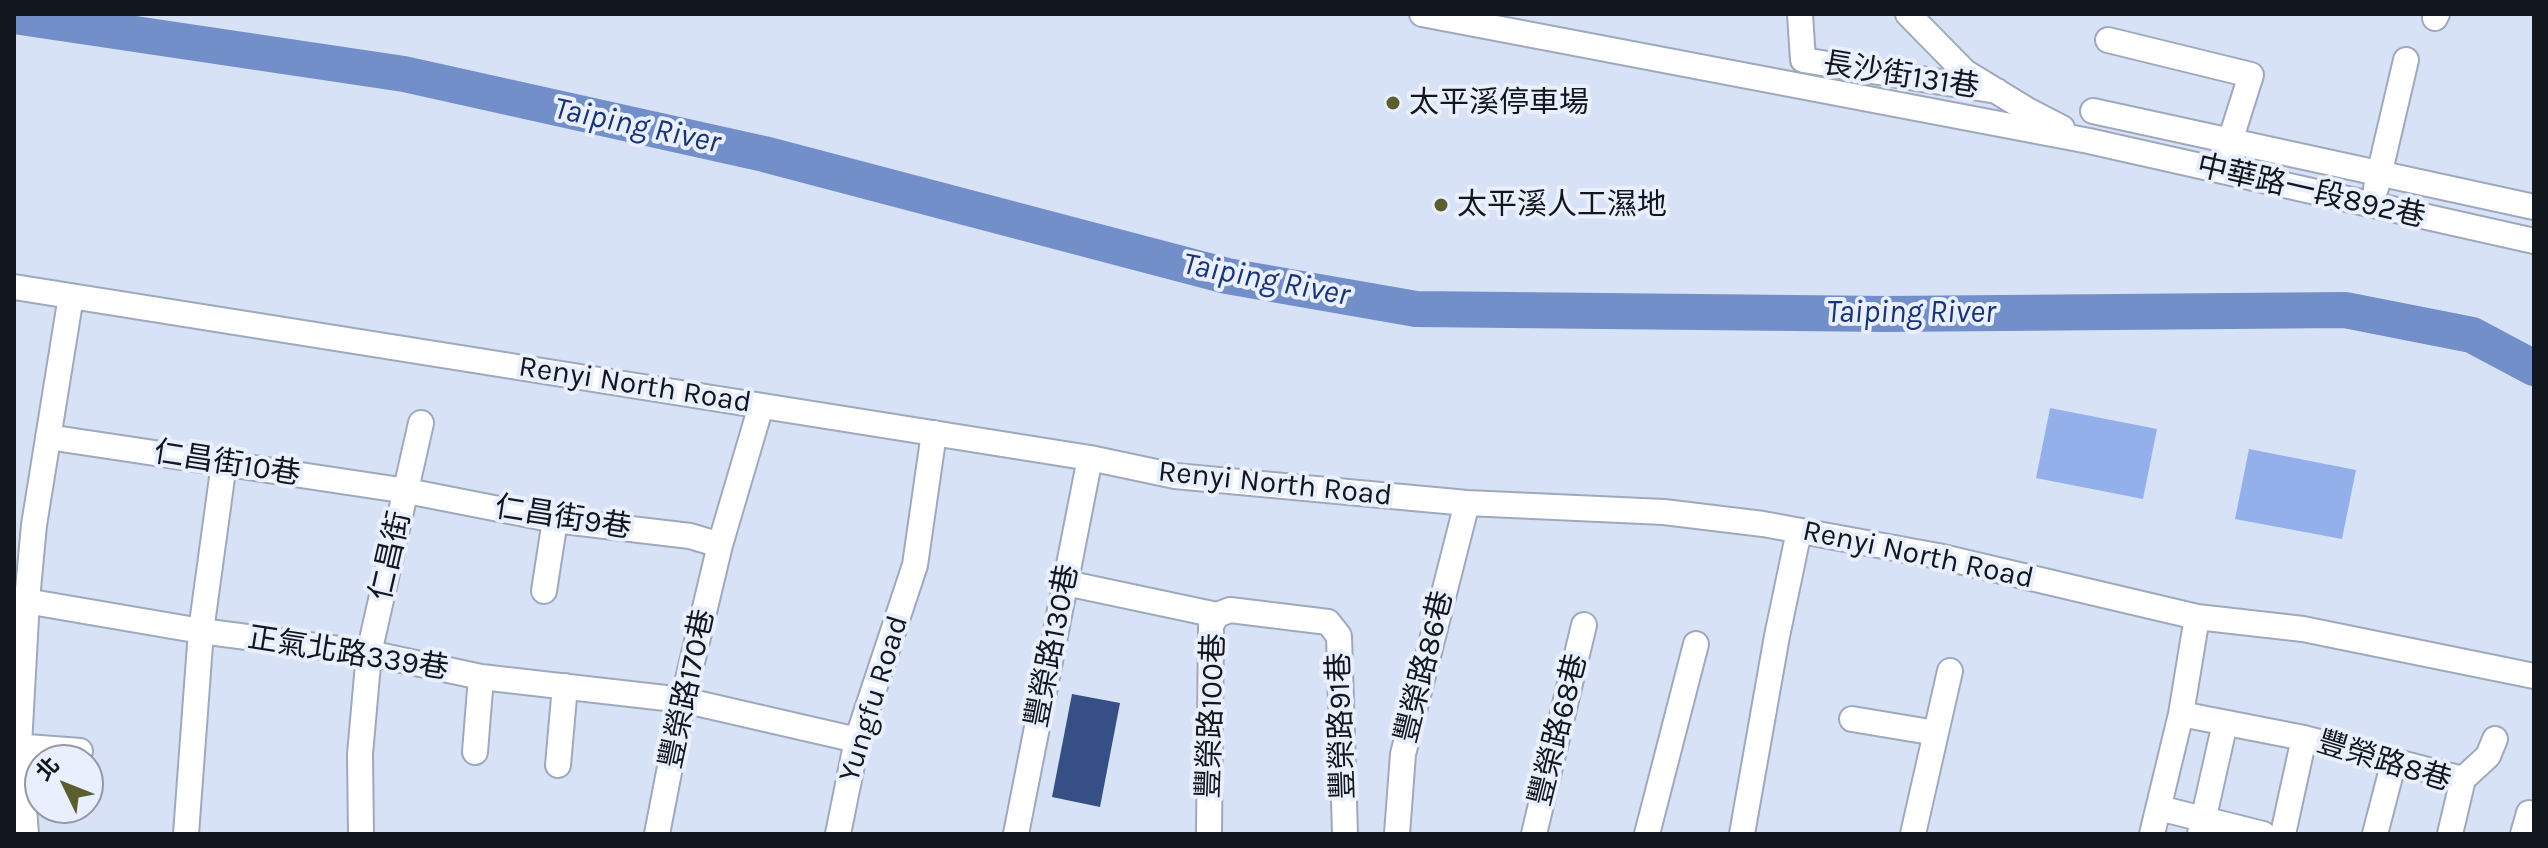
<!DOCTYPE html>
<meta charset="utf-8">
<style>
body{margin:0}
#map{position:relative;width:2548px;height:848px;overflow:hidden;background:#d7e2f7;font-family:Karla,"Noto Sans TC",sans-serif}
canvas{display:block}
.frame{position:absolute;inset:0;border:16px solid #12161d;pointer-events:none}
.north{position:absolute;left:24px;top:744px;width:80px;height:80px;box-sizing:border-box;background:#e9effc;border:2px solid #9398a3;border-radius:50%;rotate:313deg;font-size:22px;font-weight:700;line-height:32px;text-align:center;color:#12161d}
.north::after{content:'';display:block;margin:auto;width:28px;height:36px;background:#5a5f2d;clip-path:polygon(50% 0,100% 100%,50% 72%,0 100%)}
</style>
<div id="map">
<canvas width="2548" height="848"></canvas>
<div class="frame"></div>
<div class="north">北</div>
</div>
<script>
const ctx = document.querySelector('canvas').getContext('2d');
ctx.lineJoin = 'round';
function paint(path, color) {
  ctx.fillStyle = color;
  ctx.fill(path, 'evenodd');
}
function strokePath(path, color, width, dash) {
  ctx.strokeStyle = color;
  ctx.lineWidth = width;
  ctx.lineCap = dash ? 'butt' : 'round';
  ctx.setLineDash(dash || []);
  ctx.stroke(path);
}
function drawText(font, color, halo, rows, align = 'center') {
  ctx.font = font + ' Karla,"Noto Sans TC",sans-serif';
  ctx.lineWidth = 8;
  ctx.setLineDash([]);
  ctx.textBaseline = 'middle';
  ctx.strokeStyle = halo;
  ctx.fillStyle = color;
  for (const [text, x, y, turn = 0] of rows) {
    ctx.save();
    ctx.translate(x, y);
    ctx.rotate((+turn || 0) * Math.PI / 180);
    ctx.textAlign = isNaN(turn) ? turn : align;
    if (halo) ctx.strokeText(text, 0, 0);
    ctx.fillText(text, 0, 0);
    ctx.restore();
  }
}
const green = new Path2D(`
 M 2050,408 L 2157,429 L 2143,499 L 2036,478 Z
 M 2249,449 L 2356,470 L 2342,539 L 2235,519 Z`);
const river = new Path2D(`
 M 14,16 L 404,74 L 764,154 L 1227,276 L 1416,309 L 1887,314 L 2345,310 L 2472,335 L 2534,368`);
const building = new Path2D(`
 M 1072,694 L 1120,703 L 1100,807 L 1052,797 Z`);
const minor = new Path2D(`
 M 1422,14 L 2089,141 L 2534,241
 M 1800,14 L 1803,60 L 1997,91
 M 1908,14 L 1965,72 L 2029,111 L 2062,128
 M 2435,18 L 2437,14
 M 2108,40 L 2251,75 L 2226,154
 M 2093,111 L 2534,207
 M 2376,188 L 2406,60
 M 14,287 L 1090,458 L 1175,476 L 1467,503 L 1664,512 L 1763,524 L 1938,556 L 2197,617 L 2303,629 L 2534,676
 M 48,437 L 407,491 L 555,520 L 690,536 L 720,545
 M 1066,583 L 1217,615
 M 544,591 L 555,520
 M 14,599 L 201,631 L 369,653 L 481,677 L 683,700 L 857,740
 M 2181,714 L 2304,738 L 2463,779
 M 1852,719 L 1936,733
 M 14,746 L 80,751
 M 475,752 L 481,677
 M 558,765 L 565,686
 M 2463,779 L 2488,756 L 2495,739
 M 2159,808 L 2263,834
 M 26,834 L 19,745 L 27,600 L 34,525 L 71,296
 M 186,834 L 201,631 L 224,463
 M 361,834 L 360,754 L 369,653 L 421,423
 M 657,834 L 683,700 L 720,545 L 761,406
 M 838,834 L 857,740 L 915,565 L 934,433
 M 1016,834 L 1090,458
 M 1209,834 L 1211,625 L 1217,615 L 1230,610 L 1328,622 L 1339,636 L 1345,834
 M 1397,834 L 1403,754 L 1467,503
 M 1534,834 L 1584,625
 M 1647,834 L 1696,644
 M 1742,834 L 1777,636 L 1799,531
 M 1913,834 L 1950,671
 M 2152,834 L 2181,714 L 2197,617
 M 2200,834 L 2225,723
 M 2283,834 L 2304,738
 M 2375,834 L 2394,761
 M 2450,834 L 2463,779
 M 2523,834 L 2529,813`);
const markers = [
 [1393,103,8,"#5a5f2d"],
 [1441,205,8,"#5a5f2d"]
];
const streetNames = [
 ["長沙街131巷",1901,76,9],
 ["中華路一段892巷",2311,192,13],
 ["Renyi North Road",635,385,9],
 ["仁昌街10巷",227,464,9],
 ["Renyi North Road",1275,484,6],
 ["仁昌街9巷",563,518,9],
 ["Renyi North Road",1918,555,12],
 ["仁昌街",391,556,-77],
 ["豐榮路130巷",1053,646,-79],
 ["正氣北路339巷",348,654,9],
 ["豐榮路86巷",1425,667,-76],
 ["豐榮路170巷",688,689,-78],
 ["Yungfu Road",874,699,-73],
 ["豐榮路100巷",1212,716,-88],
 ["豐榮路91巷",1342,726,-92],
 ["豐榮路68巷",1559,730,-76],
 ["豐榮路8巷",2384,762,17]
];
const poiNames = [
 ["太平溪停車場",1409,103],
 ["太平溪人工濕地",1457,205]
];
const waterNames = [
 ["Taiping River",637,126,12],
 ["Taiping River",1266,280,11],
 ["Taiping River",1911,313]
];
paint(green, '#93b0ea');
strokePath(river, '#738fca', 36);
paint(building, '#364f84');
strokePath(minor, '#9fa9bd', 28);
strokePath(minor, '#fff', 24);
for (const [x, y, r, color] of markers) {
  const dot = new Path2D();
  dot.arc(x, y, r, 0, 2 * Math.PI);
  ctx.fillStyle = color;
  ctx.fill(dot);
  strokePath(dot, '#e9effc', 3);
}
drawText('30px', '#12161d', '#e9effc', streetNames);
drawText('30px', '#12161d', '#e9effc', poiNames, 'left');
drawText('italic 32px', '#173379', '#e9effc', waterNames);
</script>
